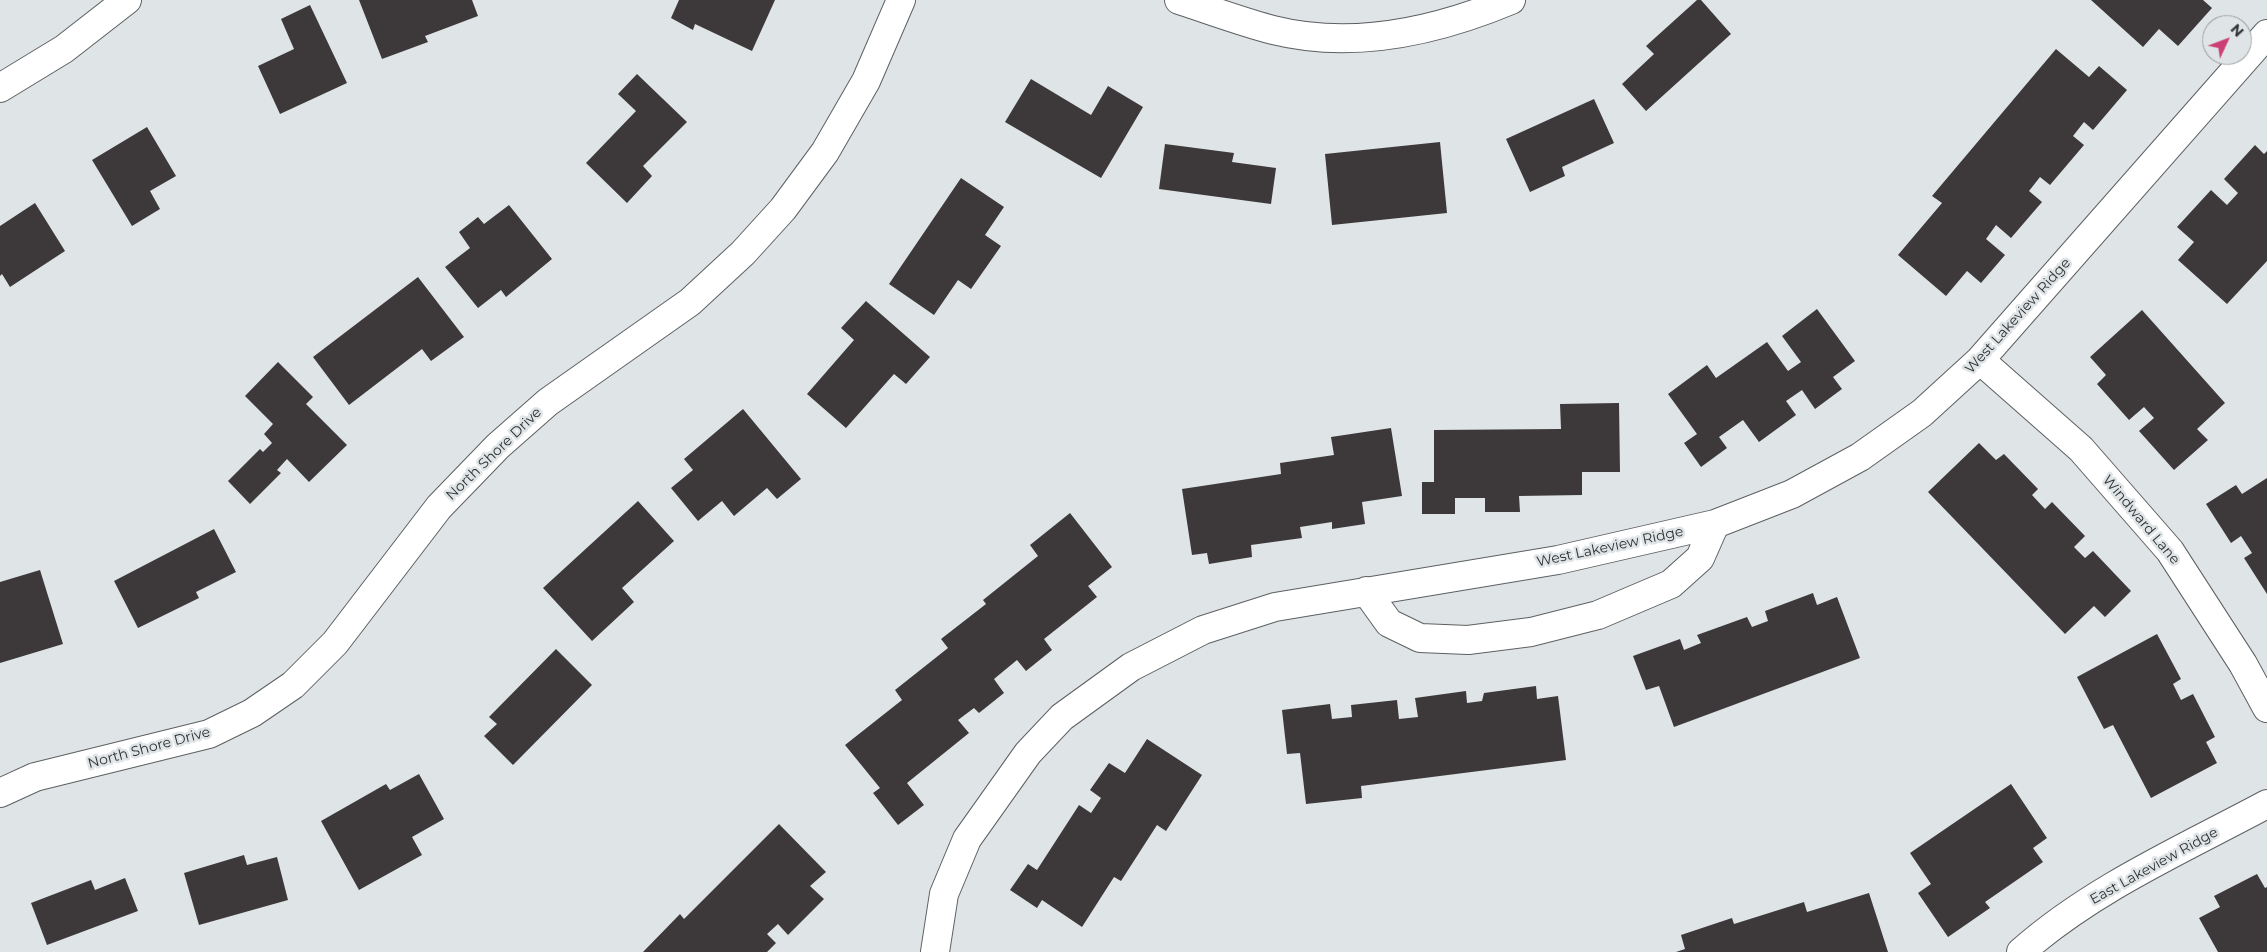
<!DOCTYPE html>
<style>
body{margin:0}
#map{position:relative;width:2267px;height:952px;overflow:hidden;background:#dfe4e6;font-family:Montserrat,sans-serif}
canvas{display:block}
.north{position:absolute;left:2202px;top:15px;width:50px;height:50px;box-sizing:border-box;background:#dfe4e6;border:1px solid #999c9e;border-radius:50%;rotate:47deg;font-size:14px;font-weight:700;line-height:20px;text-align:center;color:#2f3132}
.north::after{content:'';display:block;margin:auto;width:18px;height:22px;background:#cb4076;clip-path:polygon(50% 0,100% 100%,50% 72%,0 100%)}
</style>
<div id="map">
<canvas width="2267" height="952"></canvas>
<div class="north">N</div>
</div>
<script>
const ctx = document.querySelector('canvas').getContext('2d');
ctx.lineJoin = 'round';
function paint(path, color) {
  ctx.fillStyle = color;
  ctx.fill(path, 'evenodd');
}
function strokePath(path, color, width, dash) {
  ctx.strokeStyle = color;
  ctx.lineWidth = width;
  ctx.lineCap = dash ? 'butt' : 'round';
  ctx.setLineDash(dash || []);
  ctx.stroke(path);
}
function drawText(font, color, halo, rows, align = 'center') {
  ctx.font = font + ' Montserrat,sans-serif';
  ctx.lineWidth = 5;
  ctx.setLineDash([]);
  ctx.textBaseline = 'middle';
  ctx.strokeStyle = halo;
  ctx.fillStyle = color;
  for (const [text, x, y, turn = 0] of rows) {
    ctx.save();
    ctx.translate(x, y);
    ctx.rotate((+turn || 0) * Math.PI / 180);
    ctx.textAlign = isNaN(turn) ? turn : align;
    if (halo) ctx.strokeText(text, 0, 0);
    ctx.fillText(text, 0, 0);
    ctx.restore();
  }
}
const building = new Path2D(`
 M 359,0 L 472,0 L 478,16 L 425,36 L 428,42 L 382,59 Z
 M 679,0 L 775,0 L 752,51 L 695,24 L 693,30 L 671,18 Z
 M 1697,0 L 1701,0 L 1731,34 L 1646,111 L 1622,84 L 1654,54 L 1646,46 Z
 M 2091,0 L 2203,0 L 2212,8 L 2178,46 L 2159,29 L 2143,47 Z
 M 310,5 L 347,83 L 280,114 L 258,66 L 294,49 L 281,19 Z
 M 2056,49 L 2089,77 L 2099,66 L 2127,90 L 2093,130 L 2084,122 L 2073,136 L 2084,145 L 2050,185 L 2040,177 L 2029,191 L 2042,202 L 2011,238 L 1996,225 L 1986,239 L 2005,255 L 1981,283 L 1967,271 L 1946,296 L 1898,255 L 1942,203 L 1932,196 Z
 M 637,74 L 687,122 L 643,166 L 652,176 L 627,203 L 586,163 L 636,111 L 618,94 Z
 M 1031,79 L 1091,115 L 1108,86 L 1143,107 L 1101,178 L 1005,122 Z
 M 1594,99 L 1614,143 L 1562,167 L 1565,176 L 1530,192 L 1506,139 Z
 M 147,127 L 176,176 L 150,191 L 160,209 L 132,226 L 92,160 Z
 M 1440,142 L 1447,213 L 1332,225 L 1325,154 Z
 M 1165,144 L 1234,153 L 1232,162 L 1276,168 L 1271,204 L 1159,189 Z
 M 2255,145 L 2264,154 L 2267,151 L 2267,261 L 2227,304 L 2178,260 L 2194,242 L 2177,227 L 2211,190 L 2227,205 L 2238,193 L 2224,179 Z
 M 961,178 L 1004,207 L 985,235 L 1001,246 L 971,289 L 958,280 L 934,315 L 889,284 Z
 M 35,203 L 65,251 L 10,287 L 2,274 L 0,276 L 0,226 Z
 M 509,205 L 552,259 L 506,297 L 501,290 L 478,308 L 445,267 L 470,248 L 459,232 L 478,217 L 484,224 Z
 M 418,277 L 464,337 L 431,361 L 422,349 L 349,405 L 313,357 Z
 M 866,301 L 930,357 L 906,384 L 894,374 L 846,428 L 807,394 L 854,340 L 841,328 Z
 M 1817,309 L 1855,361 L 1833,377 L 1842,389 L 1815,409 L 1802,390 L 1786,401 L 1796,415 L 1759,442 L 1743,420 L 1719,437 L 1727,448 L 1701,467 L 1684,443 L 1697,434 L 1668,394 L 1707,365 L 1716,378 L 1767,342 L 1788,371 L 1801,362 L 1782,336 Z
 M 2142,310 L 2225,403 L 2197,429 L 2208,440 L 2174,470 L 2139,431 L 2154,418 L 2144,407 L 2129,420 L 2097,384 L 2106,375 L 2090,357 Z
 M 278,362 L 313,397 L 306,404 L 347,445 L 309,482 L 287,459 L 277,470 L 281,473 L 250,504 L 228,481 L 260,449 L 263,452 L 272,443 L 264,434 L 273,424 L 245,396 Z
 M 1619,403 L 1620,472 L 1582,472 L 1582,495 L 1519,496 L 1520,512 L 1485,512 L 1485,498 L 1455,498 L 1455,514 L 1422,514 L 1422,482 L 1434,482 L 1434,430 L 1561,429 L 1560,404 Z
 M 743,409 L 801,479 L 777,499 L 767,488 L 734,516 L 722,501 L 698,521 L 671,488 L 693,470 L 684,459 Z
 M 1391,428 L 1402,496 L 1362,502 L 1365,524 L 1332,529 L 1332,522 L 1300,527 L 1302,538 L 1251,545 L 1252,557 L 1209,564 L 1207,553 L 1192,555 L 1182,489 L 1281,474 L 1280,463 L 1334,455 L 1331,437 Z
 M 1979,443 L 1996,460 L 2004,454 L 2038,489 L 2032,495 L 2045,509 L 2052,502 L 2085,536 L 2074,547 L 2085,558 L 2093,551 L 2131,591 L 2105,617 L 2094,606 L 2065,634 L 1928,492 Z
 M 2267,478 L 2267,594 L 2244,558 L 2252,553 L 2241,536 L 2231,543 L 2206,504 L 2236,485 L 2242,494 Z
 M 638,501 L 674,541 L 622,588 L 634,602 L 592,641 L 543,588 Z
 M 1070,513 L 1112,567 L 1088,586 L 1097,597 L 1044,639 L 1052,650 L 1026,671 L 1017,660 L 994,679 L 1004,693 L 979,713 L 974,708 L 958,720 L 969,733 L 907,783 L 924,805 L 898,825 L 873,793 L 880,788 L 845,745 L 902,700 L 895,690 L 948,648 L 941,639 L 986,604 L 983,600 L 1038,556 L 1030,545 Z
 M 214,529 L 236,572 L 196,592 L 199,598 L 138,628 L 114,581 Z
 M 40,570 L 63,644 L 0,663 L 0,582 Z
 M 1813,593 L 1817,605 L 1837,597 L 1860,658 L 1674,727 L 1659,686 L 1646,690 L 1633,656 L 1680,639 L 1684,650 L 1701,643 L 1697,635 L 1747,617 L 1752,627 L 1768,621 L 1765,611 Z
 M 2157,634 L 2181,679 L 2173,684 L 2181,700 L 2193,694 L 2215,737 L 2206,742 L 2217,763 L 2151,798 L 2113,725 L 2104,729 L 2077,677 Z
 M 556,649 L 592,685 L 513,765 L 484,736 L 497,724 L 489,717 Z
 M 1536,686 L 1537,699 L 1558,696 L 1566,760 L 1361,786 L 1362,798 L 1306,804 L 1300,753 L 1287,754 L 1282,710 L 1330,704 L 1332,719 L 1352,717 L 1351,705 L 1397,700 L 1399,719 L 1418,717 L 1415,698 L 1466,691 L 1467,703 L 1482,701 L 1484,693 Z
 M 1147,739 L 1202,775 L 1166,831 L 1157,825 L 1121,881 L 1114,877 L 1082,927 L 1042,900 L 1037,908 L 1010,890 L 1028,864 L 1037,870 L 1079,805 L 1091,813 L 1101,798 L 1090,790 L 1109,763 L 1125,773 Z
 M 419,774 L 444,819 L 412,837 L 422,855 L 359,890 L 321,821 L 386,784 L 390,790 Z
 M 2011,784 L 2047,838 L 2033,848 L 2043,862 L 1985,902 L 1990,908 L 1948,937 L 1918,893 L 1931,884 L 1910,853 Z
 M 779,824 L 826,872 L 810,886 L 824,899 L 788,935 L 778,924 L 767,934 L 776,943 L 767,952 L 643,952 L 680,914 L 684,919 Z
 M 244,855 L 247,865 L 277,857 L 288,900 L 199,925 L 184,873 Z
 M 2257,874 L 2265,888 L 2267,887 L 2267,952 L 2218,952 L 2199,918 L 2220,907 L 2214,896 Z
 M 125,878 L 138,911 L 47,945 L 31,903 L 91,880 L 95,890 Z
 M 1869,893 L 1888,952 L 1676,952 L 1685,949 L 1681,935 L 1732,918 L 1734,924 L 1804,902 L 1807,912 Z`);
const minor = new Path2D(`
 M 1179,0 C 1210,10 1242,22 1273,30 C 1353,50 1437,31 1511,0
 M 0,88 L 64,49 L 127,0
 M 1980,360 L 2081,449 L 2170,551 L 2243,664 L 2267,708
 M 1366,591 L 1389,623 L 1420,638 L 1468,640 L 1531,632 L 1598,615 L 1671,584 L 1700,558 L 1715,524
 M 0,793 L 35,777 L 209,734 L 252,713 L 293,685 L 335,643 L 439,507 L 498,446 L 548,402 L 690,302 L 743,253 L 783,209 L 825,152 L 866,81 L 901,0
 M 935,952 L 944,894 L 967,839 L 1028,753 L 1062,717 L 1131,667 L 1203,630 L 1275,607 L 1558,560 L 1715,524 L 1792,494 L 1860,457 L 1922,413 L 1980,360 L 2267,34
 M 2021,952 C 2092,889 2183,849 2267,804`);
const streetNames = [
 ["West Lakeview Ridge",2018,316,-48],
 ["North Shore Drive",494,454,-44],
 ["Windward Lane",2141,520,50],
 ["West Lakeview Ridge",1610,547,-12],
 ["North Shore Drive",149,748,-15],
 ["East Lakeview Ridge",2154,866,-29]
];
paint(building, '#3d393a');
strokePath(minor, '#5d6062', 30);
strokePath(minor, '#fff', 28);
drawText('14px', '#2f3132', '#dfe4e6', streetNames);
</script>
